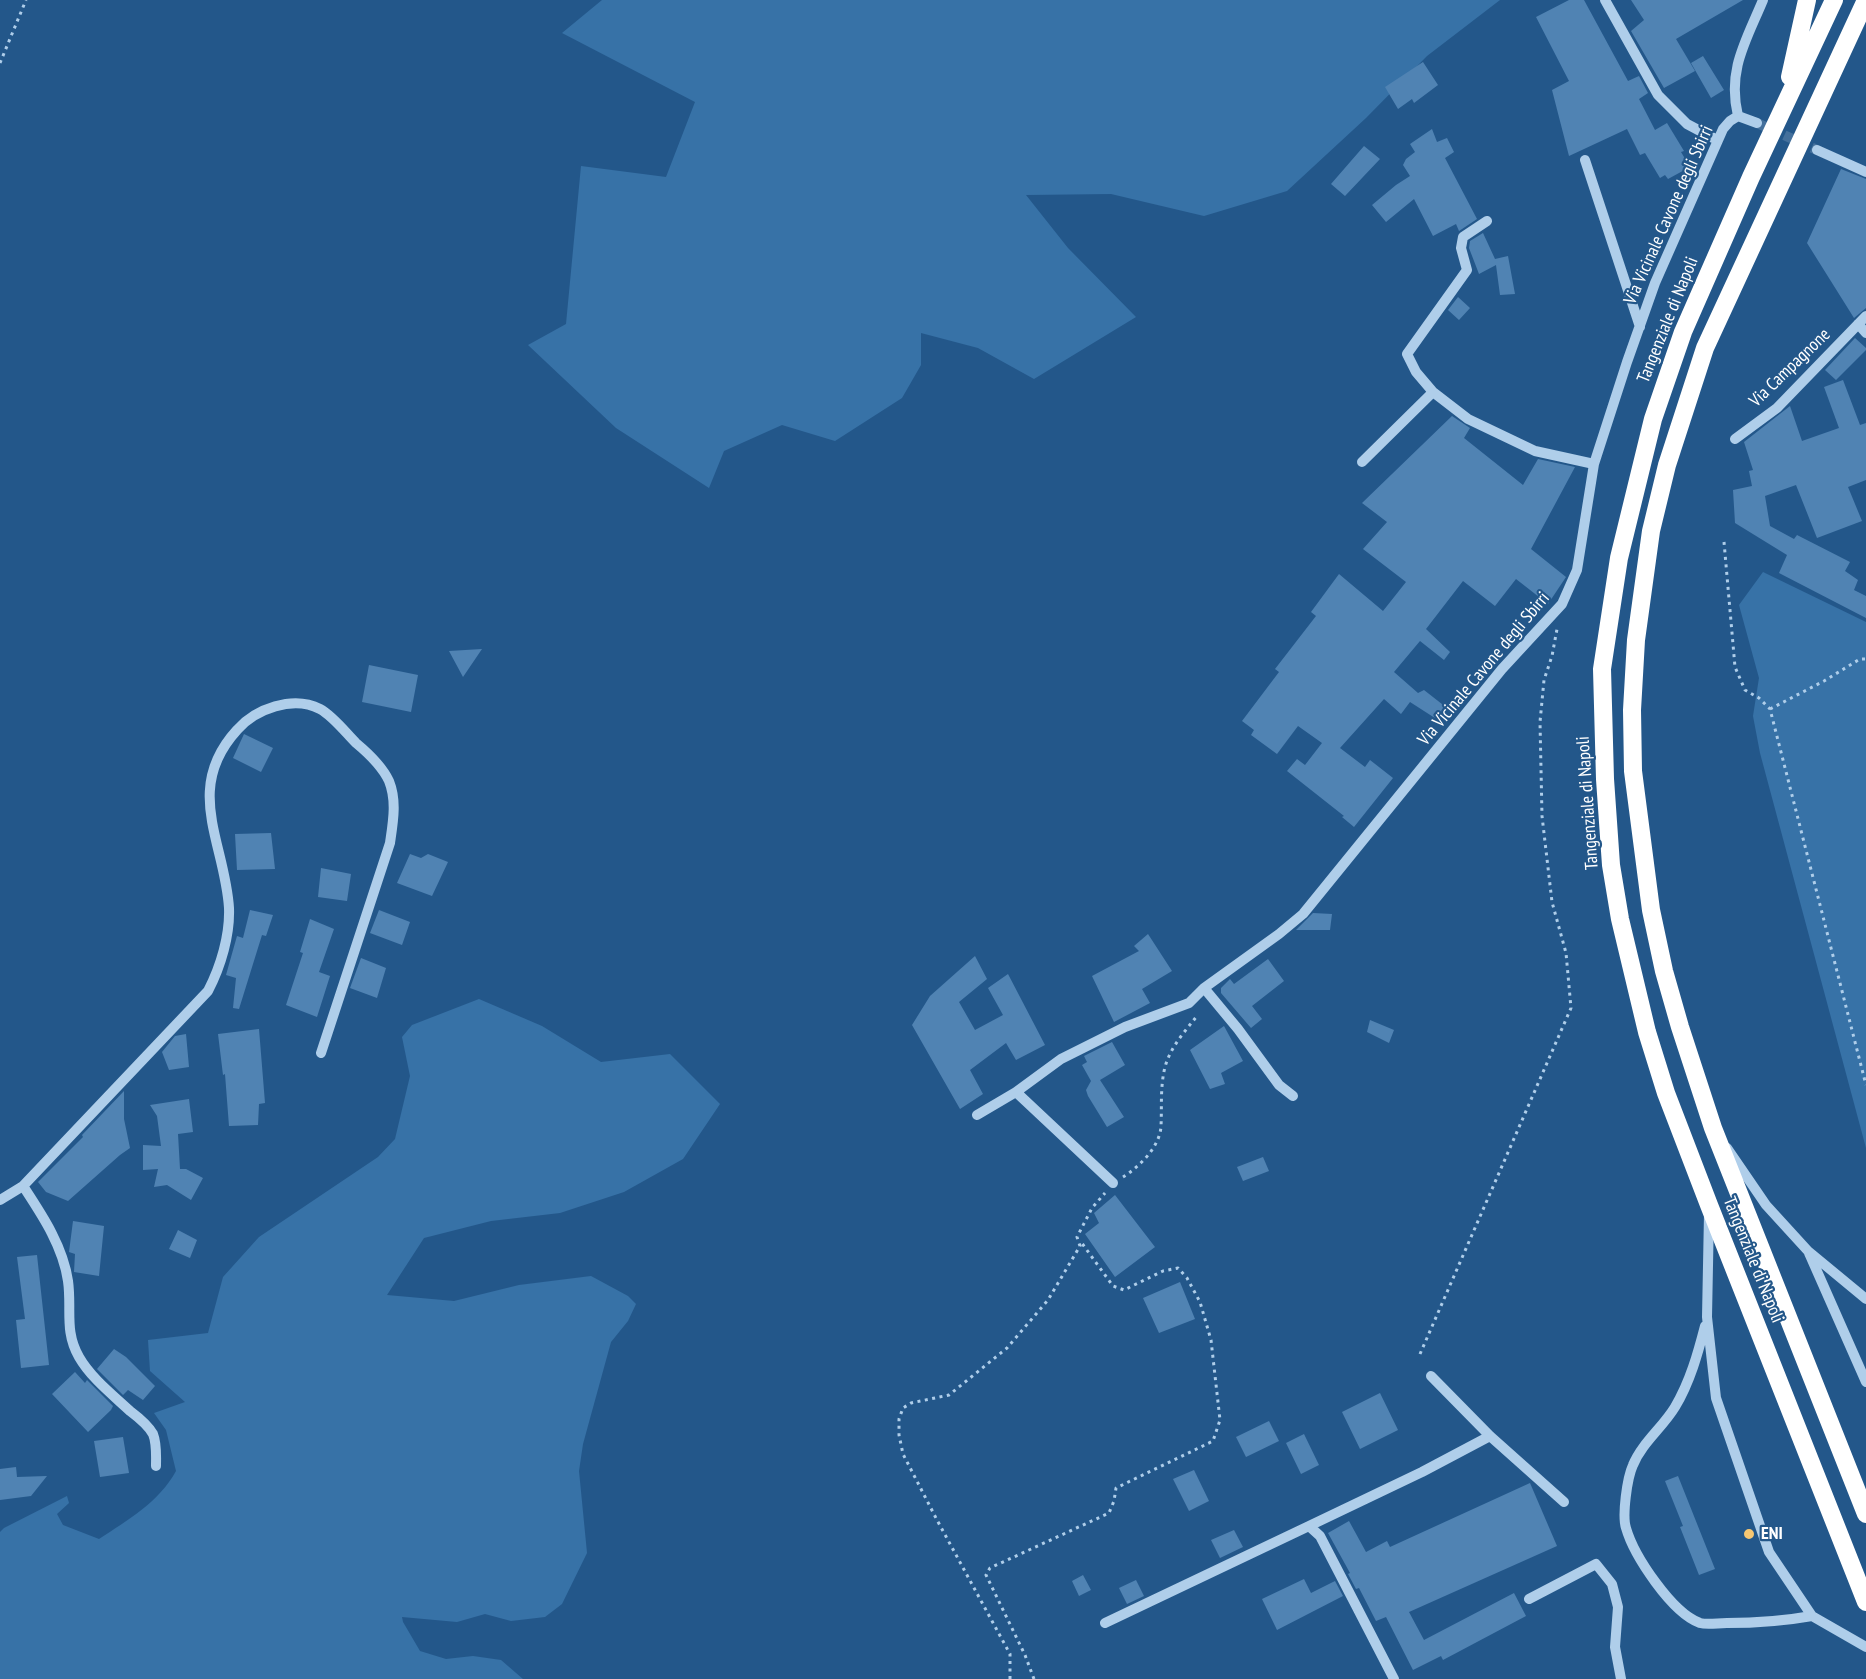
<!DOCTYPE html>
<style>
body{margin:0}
canvas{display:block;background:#23578a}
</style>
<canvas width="1866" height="1679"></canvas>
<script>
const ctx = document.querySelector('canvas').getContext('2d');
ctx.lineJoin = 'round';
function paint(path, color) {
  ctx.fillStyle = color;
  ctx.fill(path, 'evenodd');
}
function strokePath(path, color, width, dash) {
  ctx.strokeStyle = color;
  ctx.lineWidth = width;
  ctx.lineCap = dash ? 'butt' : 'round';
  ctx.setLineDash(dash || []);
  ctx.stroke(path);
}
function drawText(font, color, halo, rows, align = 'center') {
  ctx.font = font + ' "PT Sans Narrow",sans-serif';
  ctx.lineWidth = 4.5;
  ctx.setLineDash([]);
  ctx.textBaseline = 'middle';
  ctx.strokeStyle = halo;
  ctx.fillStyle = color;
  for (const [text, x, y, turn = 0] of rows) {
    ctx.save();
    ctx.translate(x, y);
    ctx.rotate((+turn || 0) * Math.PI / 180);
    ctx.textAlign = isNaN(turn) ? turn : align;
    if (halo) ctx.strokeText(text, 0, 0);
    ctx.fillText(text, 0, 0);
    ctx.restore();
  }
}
const green = new Path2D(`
 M 602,0 L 1500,0 L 1427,56 L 1366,118 L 1287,191 L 1204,216 L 1111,194 L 1026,195 L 1068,248 L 1136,317 L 1034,379 L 978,348 L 921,333 L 921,365 L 902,398 L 835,441 L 782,425 L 724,451 L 709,488 L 616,428 L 528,345 L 566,324 L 581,166 L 666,177 L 695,102 L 562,33 Z
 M 1763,572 L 1866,622 L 1866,1148 L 1760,753 L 1753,716 L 1759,678 L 1739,605 Z
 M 479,999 L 542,1026 L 601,1062 L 670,1054 L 720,1104 L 683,1159 L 624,1192 L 560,1213 L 491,1221 L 424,1238 L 387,1295 L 454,1301 L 519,1285 L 591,1276 L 628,1296 L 636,1304 L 628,1321 L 611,1342 L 583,1444 L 579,1471 L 587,1553 L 562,1604 L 545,1617 L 511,1621 L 485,1614 L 457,1622 L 402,1617 L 403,1622 L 420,1651 L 446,1659 L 473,1656 L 501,1660 L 523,1679 L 0,1679 L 0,1532 L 4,1528 L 67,1496 L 69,1503 L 57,1514 L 63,1525 L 99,1539 C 128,1520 159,1502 176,1471 L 166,1430 L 154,1413 L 185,1402 L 150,1371 L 148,1340 L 208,1333 L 223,1277 L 259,1237 L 378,1157 L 395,1139 L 410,1076 L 402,1037 L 412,1025 Z`);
const building = new Path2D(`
 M 1569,0 L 1584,0 L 1628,81 L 1639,76 L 1648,93 L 1639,99 L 1655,130 L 1667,123 L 1684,151 L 1681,152 L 1690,167 L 1668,179 L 1665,175 L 1660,178 L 1645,153 L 1640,155 L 1627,129 L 1569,156 L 1552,90 L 1569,81 L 1536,17 Z
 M 1631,0 L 1743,0 L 1676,39 L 1695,71 L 1664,88 L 1631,31 L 1644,20 Z
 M 1703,56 L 1724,90 L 1711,98 L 1691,63 Z
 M 1423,62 L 1438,85 L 1414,103 L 1412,99 L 1398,109 L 1385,87 Z
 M 1432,129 L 1437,142 L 1447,138 L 1454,152 L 1445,158 L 1477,219 L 1459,231 L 1456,224 L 1433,236 L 1414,199 L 1386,222 L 1372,205 L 1396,185 L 1410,176 L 1403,165 L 1406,159 L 1415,152 L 1410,144 Z
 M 1364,146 L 1380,159 L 1345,196 L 1331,184 Z
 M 1841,169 L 1866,179 L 1866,308 L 1854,318 L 1807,243 Z
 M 1483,233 L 1495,259 L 1508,256 L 1515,294 L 1500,295 L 1496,265 L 1479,274 L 1469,248 L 1470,241 Z
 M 1458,297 L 1470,308 L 1459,320 L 1448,310 Z
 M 1855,338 L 1866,348 L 1866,350 L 1836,380 L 1825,370 Z
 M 1843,380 L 1860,425 L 1866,423 L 1866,480 L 1848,487 L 1862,521 L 1817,538 L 1796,485 L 1765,496 L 1770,526 L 1794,539 L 1797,535 L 1850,562 L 1845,571 L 1858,580 L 1854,590 L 1866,596 L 1866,618 L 1779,573 L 1787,555 L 1735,523 L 1733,490 L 1752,486 L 1749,471 L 1753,470 L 1744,442 L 1790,406 L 1802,441 L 1839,428 L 1824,387 Z
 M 1452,416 L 1470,428 L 1464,438 L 1523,485 L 1538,459 L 1575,467 L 1531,549 L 1566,577 L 1548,604 L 1516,579 L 1495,606 L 1463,581 L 1426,629 L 1450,652 L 1444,660 L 1420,641 L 1394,672 L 1418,693 L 1424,690 L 1447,708 L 1438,720 L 1410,702 L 1401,714 L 1384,699 L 1340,748 L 1365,767 L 1370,760 L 1393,778 L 1354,827 L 1342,817 L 1344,816 L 1287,771 L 1297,759 L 1305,765 L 1322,743 L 1298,726 L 1277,754 L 1251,735 L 1254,730 L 1242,721 L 1279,672 L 1275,669 L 1316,616 L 1311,612 L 1339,574 L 1383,611 L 1406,582 L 1363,549 L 1387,522 L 1362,503 Z
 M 482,649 L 463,677 L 449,651 Z
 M 369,665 L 418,675 L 411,712 L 362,702 Z
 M 244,734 L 273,748 L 261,772 L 233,758 Z
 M 271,833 L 275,869 L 237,870 L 235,834 Z
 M 410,854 L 421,858 L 428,854 L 448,862 L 432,896 L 397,883 Z
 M 321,868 L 351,874 L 347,901 L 318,897 Z
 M 250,910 L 273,915 L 266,936 L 262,935 L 239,1009 L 233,1008 L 236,978 L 226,975 L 237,936 L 243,938 Z
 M 379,910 L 410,922 L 402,945 L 370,933 Z
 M 1313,913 L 1332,914 L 1330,930 L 1296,930 Z
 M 310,919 L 334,929 L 319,972 L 330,976 L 317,1017 L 286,1005 L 303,953 L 300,952 Z
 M 1148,934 L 1172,971 L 1142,989 L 1150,1003 L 1114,1022 L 1092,976 L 1139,951 L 1134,946 Z
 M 975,956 L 987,979 L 959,1002 L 975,1030 L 1003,1015 L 988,988 L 1008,974 L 1045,1045 L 1016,1060 L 1006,1043 L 970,1070 L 983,1094 L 960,1109 L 912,1025 L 930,996 Z
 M 361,958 L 386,968 L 377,998 L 350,988 Z
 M 1268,959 L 1284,981 L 1252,1006 L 1262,1019 L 1251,1028 L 1221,993 L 1221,988 L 1230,979 L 1234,984 Z
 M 1370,1020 L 1394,1030 L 1389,1043 L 1367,1032 Z
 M 1224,1026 L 1243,1061 L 1221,1073 L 1225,1084 L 1210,1089 L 1190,1050 Z
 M 259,1029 L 265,1103 L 259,1104 L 258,1125 L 229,1126 L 225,1074 L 223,1075 L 218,1034 Z
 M 186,1034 L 189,1067 L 169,1070 L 162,1052 L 175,1036 Z
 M 1112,1042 L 1125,1065 L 1100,1080 L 1124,1117 L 1107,1127 L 1088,1096 L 1086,1090 L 1091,1081 L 1082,1065 L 1087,1062 L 1084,1056 Z
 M 124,1091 L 124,1119 L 130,1148 L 120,1155 L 68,1201 L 46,1192 L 38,1182 L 83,1137 L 82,1135 Z
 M 189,1099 L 193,1132 L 178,1134 L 180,1169 L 186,1169 L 203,1178 L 191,1200 L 167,1185 L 154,1187 L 158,1169 L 143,1170 L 143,1145 L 161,1146 L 157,1116 L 150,1105 Z
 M 1263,1157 L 1269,1171 L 1243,1181 L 1237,1167 Z
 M 1115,1195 L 1155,1247 L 1115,1277 L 1085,1234 L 1099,1223 L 1094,1213 Z
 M 73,1221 L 104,1226 L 99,1276 L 74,1272 L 75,1254 L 69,1252 Z
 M 178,1230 L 197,1240 L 190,1258 L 169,1249 Z
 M 37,1255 L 49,1365 L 21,1368 L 16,1320 L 25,1319 L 17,1257 Z
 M 1180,1282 L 1195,1319 L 1159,1333 L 1143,1298 Z
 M 114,1349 L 126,1357 L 155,1386 L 143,1400 L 128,1390 L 123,1395 L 97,1369 Z
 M 75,1372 L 85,1383 L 87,1380 L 113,1406 L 111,1410 L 88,1432 L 52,1394 Z
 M 1380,1393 L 1398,1430 L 1360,1449 L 1342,1412 Z
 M 1269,1421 L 1279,1441 L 1246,1457 L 1236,1437 Z
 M 1304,1434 L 1319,1465 L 1301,1474 L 1286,1443 Z
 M 123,1437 L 129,1473 L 100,1477 L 94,1441 Z
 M 16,1467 L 17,1477 L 47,1476 L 31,1496 L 0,1500 L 0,1469 Z
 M 1194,1470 L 1209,1501 L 1189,1511 L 1173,1479 Z
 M 1678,1476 L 1715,1569 L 1699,1575 L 1680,1527 L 1683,1526 L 1665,1481 Z
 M 1530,1483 L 1557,1546 L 1409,1612 L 1424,1640 L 1514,1593 L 1526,1616 L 1443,1660 L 1441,1656 L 1413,1670 L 1386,1617 L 1376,1621 L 1359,1588 L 1356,1589 L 1348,1574 L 1350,1573 L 1328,1533 L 1349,1521 L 1366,1552 L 1387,1541 L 1390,1547 Z
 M 1234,1530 L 1243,1547 L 1220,1558 L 1211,1540 Z
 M 1083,1575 L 1091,1590 L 1079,1596 L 1072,1581 Z
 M 1304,1579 L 1311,1593 L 1335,1581 L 1343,1596 L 1277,1630 L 1262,1599 Z
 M 1136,1580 L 1144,1596 L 1127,1604 L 1119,1588 Z`);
const minorTunnel = new Path2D(`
 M 1757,123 L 1817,150`);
const path = new Path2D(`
 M 0,63 L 26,0
 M 1724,542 L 1735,667 L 1745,690 L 1759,698 L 1770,709 L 1866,1085
 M 1770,709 L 1824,681 L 1860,659 L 1866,659
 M 1123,1177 C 1139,1167 1160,1147 1161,1126 C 1162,1106 1160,1087 1165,1067 C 1170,1048 1185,1031 1197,1016
 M 1420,1354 L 1571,1008 L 1566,953 L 1552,902 L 1542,816 L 1540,722 L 1544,680 L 1552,656 L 1557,629
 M 1010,1679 L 1010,1654 L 937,1520 L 903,1454 L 899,1435 L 899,1419 L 903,1408 L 911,1403 L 949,1395 L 1007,1348 L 1048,1300 L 1080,1246 L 1077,1237 L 1092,1208 L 1105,1193
 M 1034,1679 L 1025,1655 L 986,1575 L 990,1568 L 1109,1513 L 1114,1501 L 1116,1488 L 1213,1441 L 1220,1420 L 1211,1340 L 1200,1302 L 1187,1278 L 1178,1268 L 1163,1271 L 1124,1290 L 1113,1286 L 1081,1242`);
const minor = new Path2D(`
 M 1605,0 L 1658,95 L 1687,124 L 1717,140
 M 1738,116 C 1727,70 1746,41 1763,0
 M 1817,150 L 1866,172
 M 1585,160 L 1640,327
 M 1487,221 L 1463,237 L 1461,248 L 1467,270 L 1407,354 L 1416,372 L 1433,392 L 1468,419 L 1535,451 L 1594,464
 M 1858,324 L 1866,333
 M 1735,439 L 1777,408 L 1866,316
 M 1362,462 L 1433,392
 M 1204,988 L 1238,1029 L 1279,1085 L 1293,1096
 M 1016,1092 L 1113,1183
 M 977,1115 L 1016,1092 L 1061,1059 L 1125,1027 L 1189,1003 L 1204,988 L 1279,934 L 1303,914 L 1502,669 L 1562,604 L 1577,570 L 1594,464 L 1627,362 L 1655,283 L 1723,129 L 1730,121 L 1738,116 L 1757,123
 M 1727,1148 L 1766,1205 L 1808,1251 L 1866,1299
 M 23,1186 C 42,1215 63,1246 68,1281 C 72,1309 64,1331 79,1357 C 91,1378 113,1395 130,1411 C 138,1417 148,1425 153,1434 C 157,1444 156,1456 156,1466
 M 0,1200 L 23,1186 L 208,991 C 221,966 230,935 229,908 C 225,843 183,789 237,730 C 255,709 293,695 320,709 C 333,716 345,732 356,743 C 368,753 382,766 389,781 C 397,801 393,822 390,843 L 321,1053
 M 1709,1214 L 1707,1317 L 1716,1398 L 1769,1552 L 1812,1616 L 1866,1647
 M 1809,1253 L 1866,1382
 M 1705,1326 C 1698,1353 1690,1382 1675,1407 C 1663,1427 1642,1443 1633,1465 C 1627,1478 1622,1516 1626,1528 C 1634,1556 1672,1613 1700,1623 C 1707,1625 1718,1623 1727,1623 C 1756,1623 1784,1621 1812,1616
 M 1431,1376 L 1490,1436 L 1564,1502
 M 1309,1526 L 1422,1472 L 1490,1436
 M 1529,1599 L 1596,1564 L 1612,1584 L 1618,1607 L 1615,1647 L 1621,1679
 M 1105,1623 L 1309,1526 L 1320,1536 L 1394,1679`);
const highway = new Path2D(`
 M 1834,0 L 1751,177 L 1683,332 L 1653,419 L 1619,558 L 1602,669 L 1605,779 L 1611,865 L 1620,919 L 1647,1032 L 1666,1093 L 1709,1205 L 1866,1602
 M 1866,0 L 1705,348 L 1667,465 L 1651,531 L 1636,640 L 1632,710 L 1633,771 L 1651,910 L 1664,971 L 1680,1027 L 1713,1128 L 1866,1514
 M 1790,77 L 1807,0`);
const markers = [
 [1749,1534,6,"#f6c772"]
];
const streetNames = [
 ["Via Vicinale Cavone degli Sbirri",1669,215,-66],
 ["Tangenziale di Napoli",1668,320,-68],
 ["Via Campagnone",1790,368,-44],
 ["Via Vicinale Cavone degli Sbirri",1484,669,-50],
 ["Tangenziale di Napoli",1588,803,-94],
 ["Tangenziale di Napoli",1753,1260,68]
];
const poiNames = [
 ["ENI",1761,1534]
];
paint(green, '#3772a7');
paint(building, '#5083b3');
strokePath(minorTunnel, '#44709c', 10, [10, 5]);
strokePath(path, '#afceea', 3, [3, 4.5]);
strokePath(minor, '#afceea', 10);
strokePath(highway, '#fff', 18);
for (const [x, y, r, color] of markers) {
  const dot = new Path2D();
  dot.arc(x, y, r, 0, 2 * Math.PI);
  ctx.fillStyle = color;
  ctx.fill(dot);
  strokePath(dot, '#23578a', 2);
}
drawText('18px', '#fff', '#23578a', streetNames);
drawText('bold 18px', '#fff', '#23578a', poiNames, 'left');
</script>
